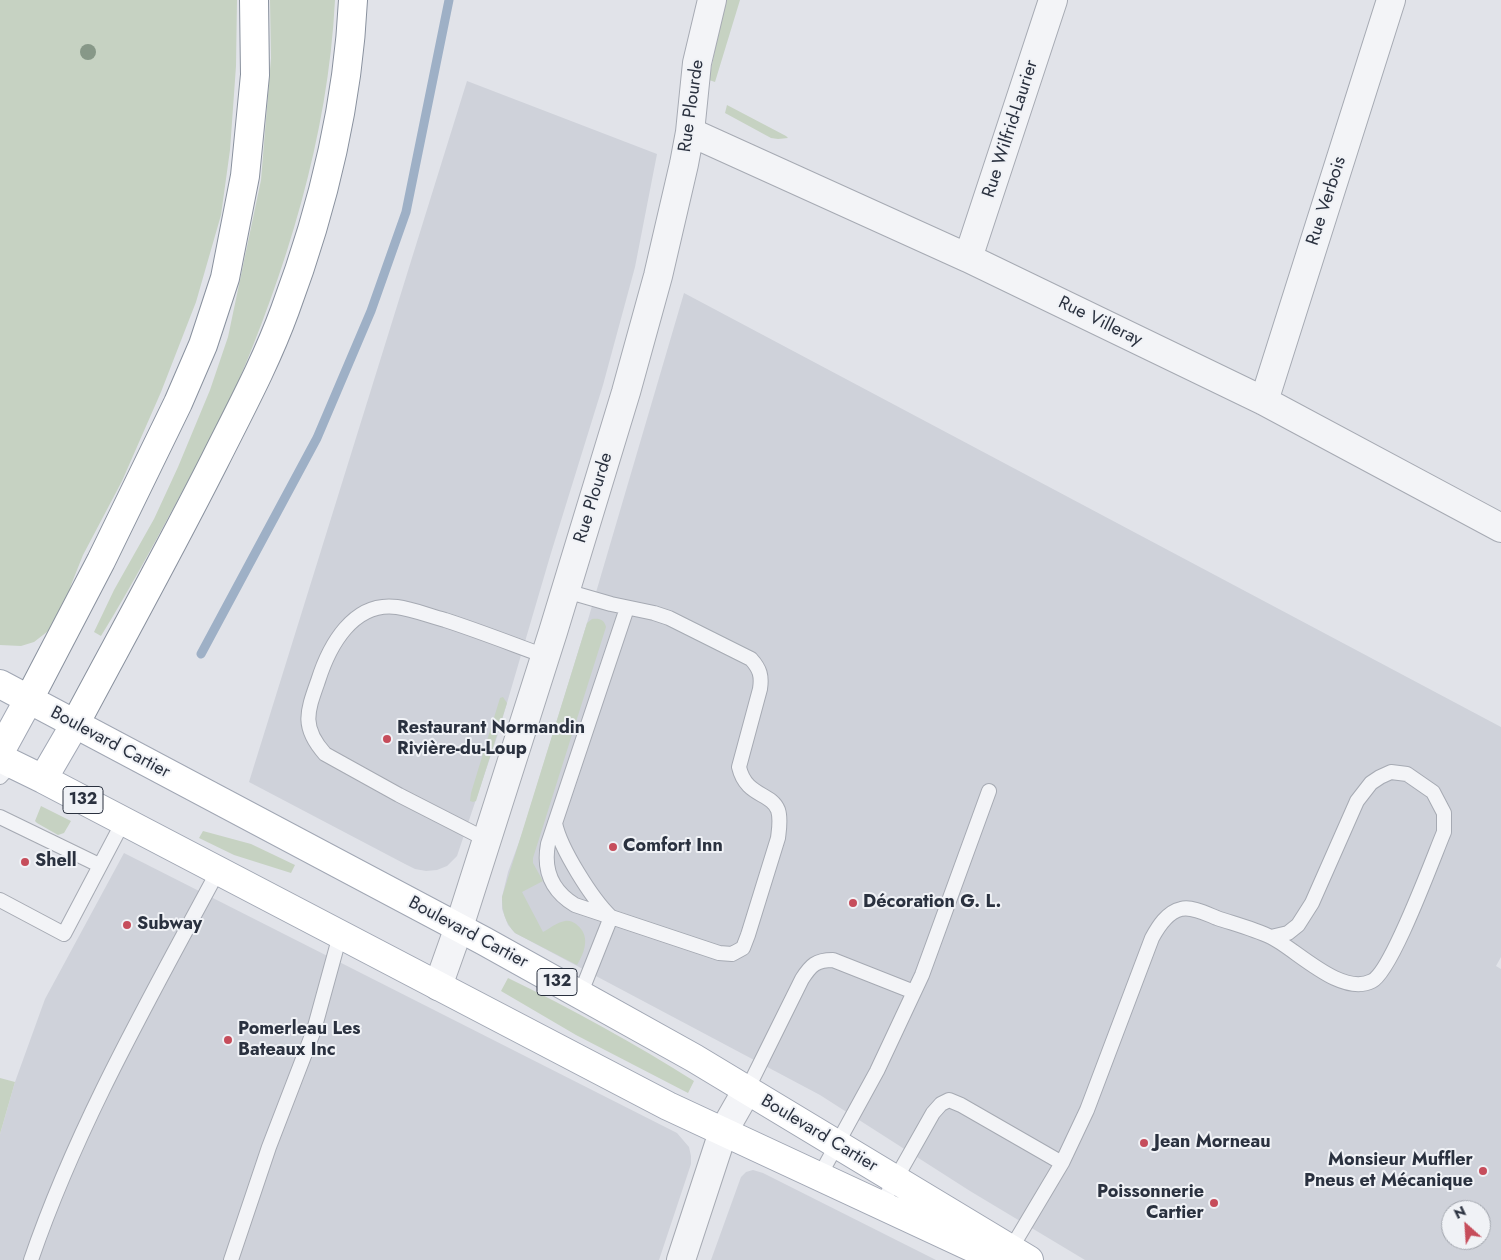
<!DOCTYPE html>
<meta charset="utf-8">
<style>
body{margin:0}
#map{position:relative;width:1501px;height:1260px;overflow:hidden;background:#e1e3e9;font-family:Jost,sans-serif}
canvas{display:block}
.north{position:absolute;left:1441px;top:1200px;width:50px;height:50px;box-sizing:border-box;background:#f0f2f6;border:1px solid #a1a5ad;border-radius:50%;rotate:334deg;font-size:14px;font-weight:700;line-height:20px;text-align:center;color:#2a313f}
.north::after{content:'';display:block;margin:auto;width:18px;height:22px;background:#c64d5b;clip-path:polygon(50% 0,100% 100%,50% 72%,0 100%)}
</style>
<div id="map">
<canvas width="1501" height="1260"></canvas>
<div class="north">N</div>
</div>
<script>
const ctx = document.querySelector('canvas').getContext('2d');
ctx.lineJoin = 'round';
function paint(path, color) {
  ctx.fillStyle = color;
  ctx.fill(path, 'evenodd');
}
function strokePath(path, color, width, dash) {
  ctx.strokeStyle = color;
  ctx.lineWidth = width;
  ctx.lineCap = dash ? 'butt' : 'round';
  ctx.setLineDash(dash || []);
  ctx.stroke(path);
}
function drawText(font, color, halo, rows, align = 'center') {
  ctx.font = font + ' Jost,sans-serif';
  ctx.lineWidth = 4;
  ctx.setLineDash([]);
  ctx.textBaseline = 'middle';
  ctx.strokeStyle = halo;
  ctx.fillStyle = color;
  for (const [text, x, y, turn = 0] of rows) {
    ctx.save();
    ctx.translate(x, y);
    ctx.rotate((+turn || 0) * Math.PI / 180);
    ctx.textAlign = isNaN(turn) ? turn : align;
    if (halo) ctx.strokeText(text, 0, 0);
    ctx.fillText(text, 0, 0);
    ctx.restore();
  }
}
const built = new Path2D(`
 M 467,81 L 657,154 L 635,267 L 603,385 L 551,553 L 497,737 L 457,856 L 447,866 L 437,870 L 426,871 L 415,869 L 405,864 L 249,782 Z
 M 684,293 L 1501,727 L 1501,957 L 1496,966 L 1501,969 L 1501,1260 L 1085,1260 L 970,1191 L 820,1095 L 515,933 L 508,925 L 502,909 L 502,897 L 508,872 L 522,834 L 587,623 ZM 1451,1210 L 1481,1210 L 1481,1240 L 1451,1240 Z
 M 124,853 L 677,1133 L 689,1147 L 691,1156 L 691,1164 L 659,1260 L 0,1260 L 0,1134 L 15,1082 L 45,999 Z
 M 753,1170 L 763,1173 L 936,1260 L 711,1260 L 741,1177 L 746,1172 Z`);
const green = new Path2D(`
 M 0,0 L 237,0 L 236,66 L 230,150 L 221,215 L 196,302 L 161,392 L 122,481 L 83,555 L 71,585 L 67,603 L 52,628 L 34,642 L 21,646 L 0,645 Z
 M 270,0 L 335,0 C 328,138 286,271 232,397 C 221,425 204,451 190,477 C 161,531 133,584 101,636 L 94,632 L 114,590 L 154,519 L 178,467 L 210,390 L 228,337 L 261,180 L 271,58 Z
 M 725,0 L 740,0 L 715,82 L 709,80 Z
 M 727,105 L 786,136 L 788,138 L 778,139 L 771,138 L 725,113 Z
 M 592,619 C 599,618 604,619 606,627 L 533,858 L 533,863 L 543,881 L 522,892 L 543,932 C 549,929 557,922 565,921 C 569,920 573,922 576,924 C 591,935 585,952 577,965 L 515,933 C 505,922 502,912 502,897 L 587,623 Z
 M 503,697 L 507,703 L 476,801 L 473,802 L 470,801 L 471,793 L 500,698 Z
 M 41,806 L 71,821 L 64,833 L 58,835 L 37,823 L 35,821 Z
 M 203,831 L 251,844 L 295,865 L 291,873 L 234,855 L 199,838 Z
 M 508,978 C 572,1009 634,1043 694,1081 L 688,1093 L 576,1035 L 501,991 Z
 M 0,1078 L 15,1082 L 0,1134 Z`);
const stream = new Path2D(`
 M 201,654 L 317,438 L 371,311 L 406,212 L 449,0`);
const lane = new Path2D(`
 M 566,591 L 611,604 L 654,613 L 669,618 L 751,659 C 760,669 762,676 760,689 L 739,767 C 746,797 771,792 778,810 C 781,819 779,829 778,838 L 748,935 L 743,948 L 732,954 L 719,953 L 575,905 C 552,891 543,871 548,844 L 627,608
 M 0,777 L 12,764
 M 0,817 L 99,865
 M 555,823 C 560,848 592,899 611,917 L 580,995
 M 487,840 L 399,795 L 325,754 C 301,727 307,712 318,681 C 329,646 353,601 397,607 C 413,609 429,616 445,620 C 479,631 512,644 545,656
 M 0,900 L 64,934 L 123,822
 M 747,1090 L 802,979 C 811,965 816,960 833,960 L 914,992
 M 1062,1163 L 1087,1110 L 1152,938 C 1158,927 1167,912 1181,909 C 1192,906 1207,914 1217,918 C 1235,924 1254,929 1271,937 C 1296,949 1341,997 1372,981 C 1392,971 1433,858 1444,832 L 1444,813 L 1433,792 L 1407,774 L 1391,772 L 1380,777 L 1371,783 L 1357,801 L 1312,903 L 1298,925 L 1288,933 L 1271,937
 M 819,1177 L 877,1071 L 922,975 L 989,791
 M 881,1205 L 933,1113 L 941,1104 L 949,1100 L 961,1105 L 1062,1163 L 1009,1252
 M 31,1260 C 78,1123 150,998 218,871
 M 231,1260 L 269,1147 L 314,1030 L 340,935`);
const street = new Path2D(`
 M 690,132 L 968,258 L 1264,401 L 1501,528
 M 968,258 L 1053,0
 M 1264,401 L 1391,0
 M 438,986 L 459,927 L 553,632 L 626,392 L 658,276 L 684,164 L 690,132 L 697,63 L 712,0
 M 681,1260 L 723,1132 L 747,1090`);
const primary = new Path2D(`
 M 0,684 L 484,941 L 694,1058 L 1029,1260
 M 0,752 L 29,699
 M 0,758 L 43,779 L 668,1106 L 999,1260
 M 43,779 L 75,724`);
const highway = new Path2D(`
 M 29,699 L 101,561 L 178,403 L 203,345 L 225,278 L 245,176 L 255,75 L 254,0
 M 75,724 C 122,636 170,549 215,460 C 240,410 266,362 285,310 C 322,211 348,106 353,0`);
const trees = [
 [88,52]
];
const markers = [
 [387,739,5,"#c64d5b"],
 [613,847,5,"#c64d5b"],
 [25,862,5,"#c64d5b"],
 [853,903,5,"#c64d5b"],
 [127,925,5,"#c64d5b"],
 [228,1040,5,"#c64d5b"],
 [1144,1143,5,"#c64d5b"],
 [1483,1171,5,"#c64d5b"],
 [1214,1203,5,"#c64d5b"]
];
const shields = [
 [83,800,40],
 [557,982,40]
];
const shieldNames = [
 ["132",83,800],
 ["132",557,982]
];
const streetNames = [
 ["Rue Plourde",692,106,-82],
 ["Rue Wilfrid-Laurier",1011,129,-72],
 ["Rue Verbois",1327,201,-72],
 ["Rue Villeray",1100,322,26],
 ["Rue Plourde",594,498,-73],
 ["Boulevard Cartier",110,743,28],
 ["Boulevard Cartier",468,933,28],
 ["Boulevard Cartier",819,1134,31]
];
const poiNames = [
 ["Restaurant Normandin",397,729],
 ["Rivière-du-Loup",397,750],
 ["Comfort Inn",623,847],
 ["Shell",35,862],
 ["Décoration G. L.",863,903],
 ["Subway",137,925],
 ["Pomerleau Les",238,1030],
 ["Bateaux Inc",238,1051],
 ["Jean Morneau",1154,1143],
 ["Monsieur Muffler",1473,1161,"right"],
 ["Pneus et Mécanique",1473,1182,"right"],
 ["Poissonnerie",1204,1193,"right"],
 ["Cartier",1204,1214,"right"]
];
paint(built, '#cfd2da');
paint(green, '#c6d2c2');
strokePath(stream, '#9eb0c6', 9);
strokePath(lane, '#a6aab3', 16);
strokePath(street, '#a6aab3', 30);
strokePath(primary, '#a1a7b4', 30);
strokePath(highway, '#89919e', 30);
strokePath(lane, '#f3f4f7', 14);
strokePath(street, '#f3f4f7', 28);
strokePath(primary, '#fff', 28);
strokePath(highway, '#fff', 28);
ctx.fillStyle = '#879888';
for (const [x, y] of trees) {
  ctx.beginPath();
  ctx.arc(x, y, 8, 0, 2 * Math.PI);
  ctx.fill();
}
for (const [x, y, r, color] of markers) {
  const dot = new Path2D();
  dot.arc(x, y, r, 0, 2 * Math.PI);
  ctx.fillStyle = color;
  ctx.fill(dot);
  strokePath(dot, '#f0f2f6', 2);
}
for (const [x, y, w] of shields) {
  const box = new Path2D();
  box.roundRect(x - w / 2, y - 13.5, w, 27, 4);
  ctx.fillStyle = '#f0f2f6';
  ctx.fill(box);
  strokePath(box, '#2a313f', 1);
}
drawText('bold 16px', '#2a313f', null, shieldNames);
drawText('18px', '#2a313f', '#f0f2f6', streetNames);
drawText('bold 18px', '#2a313f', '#f0f2f6', poiNames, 'left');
</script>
